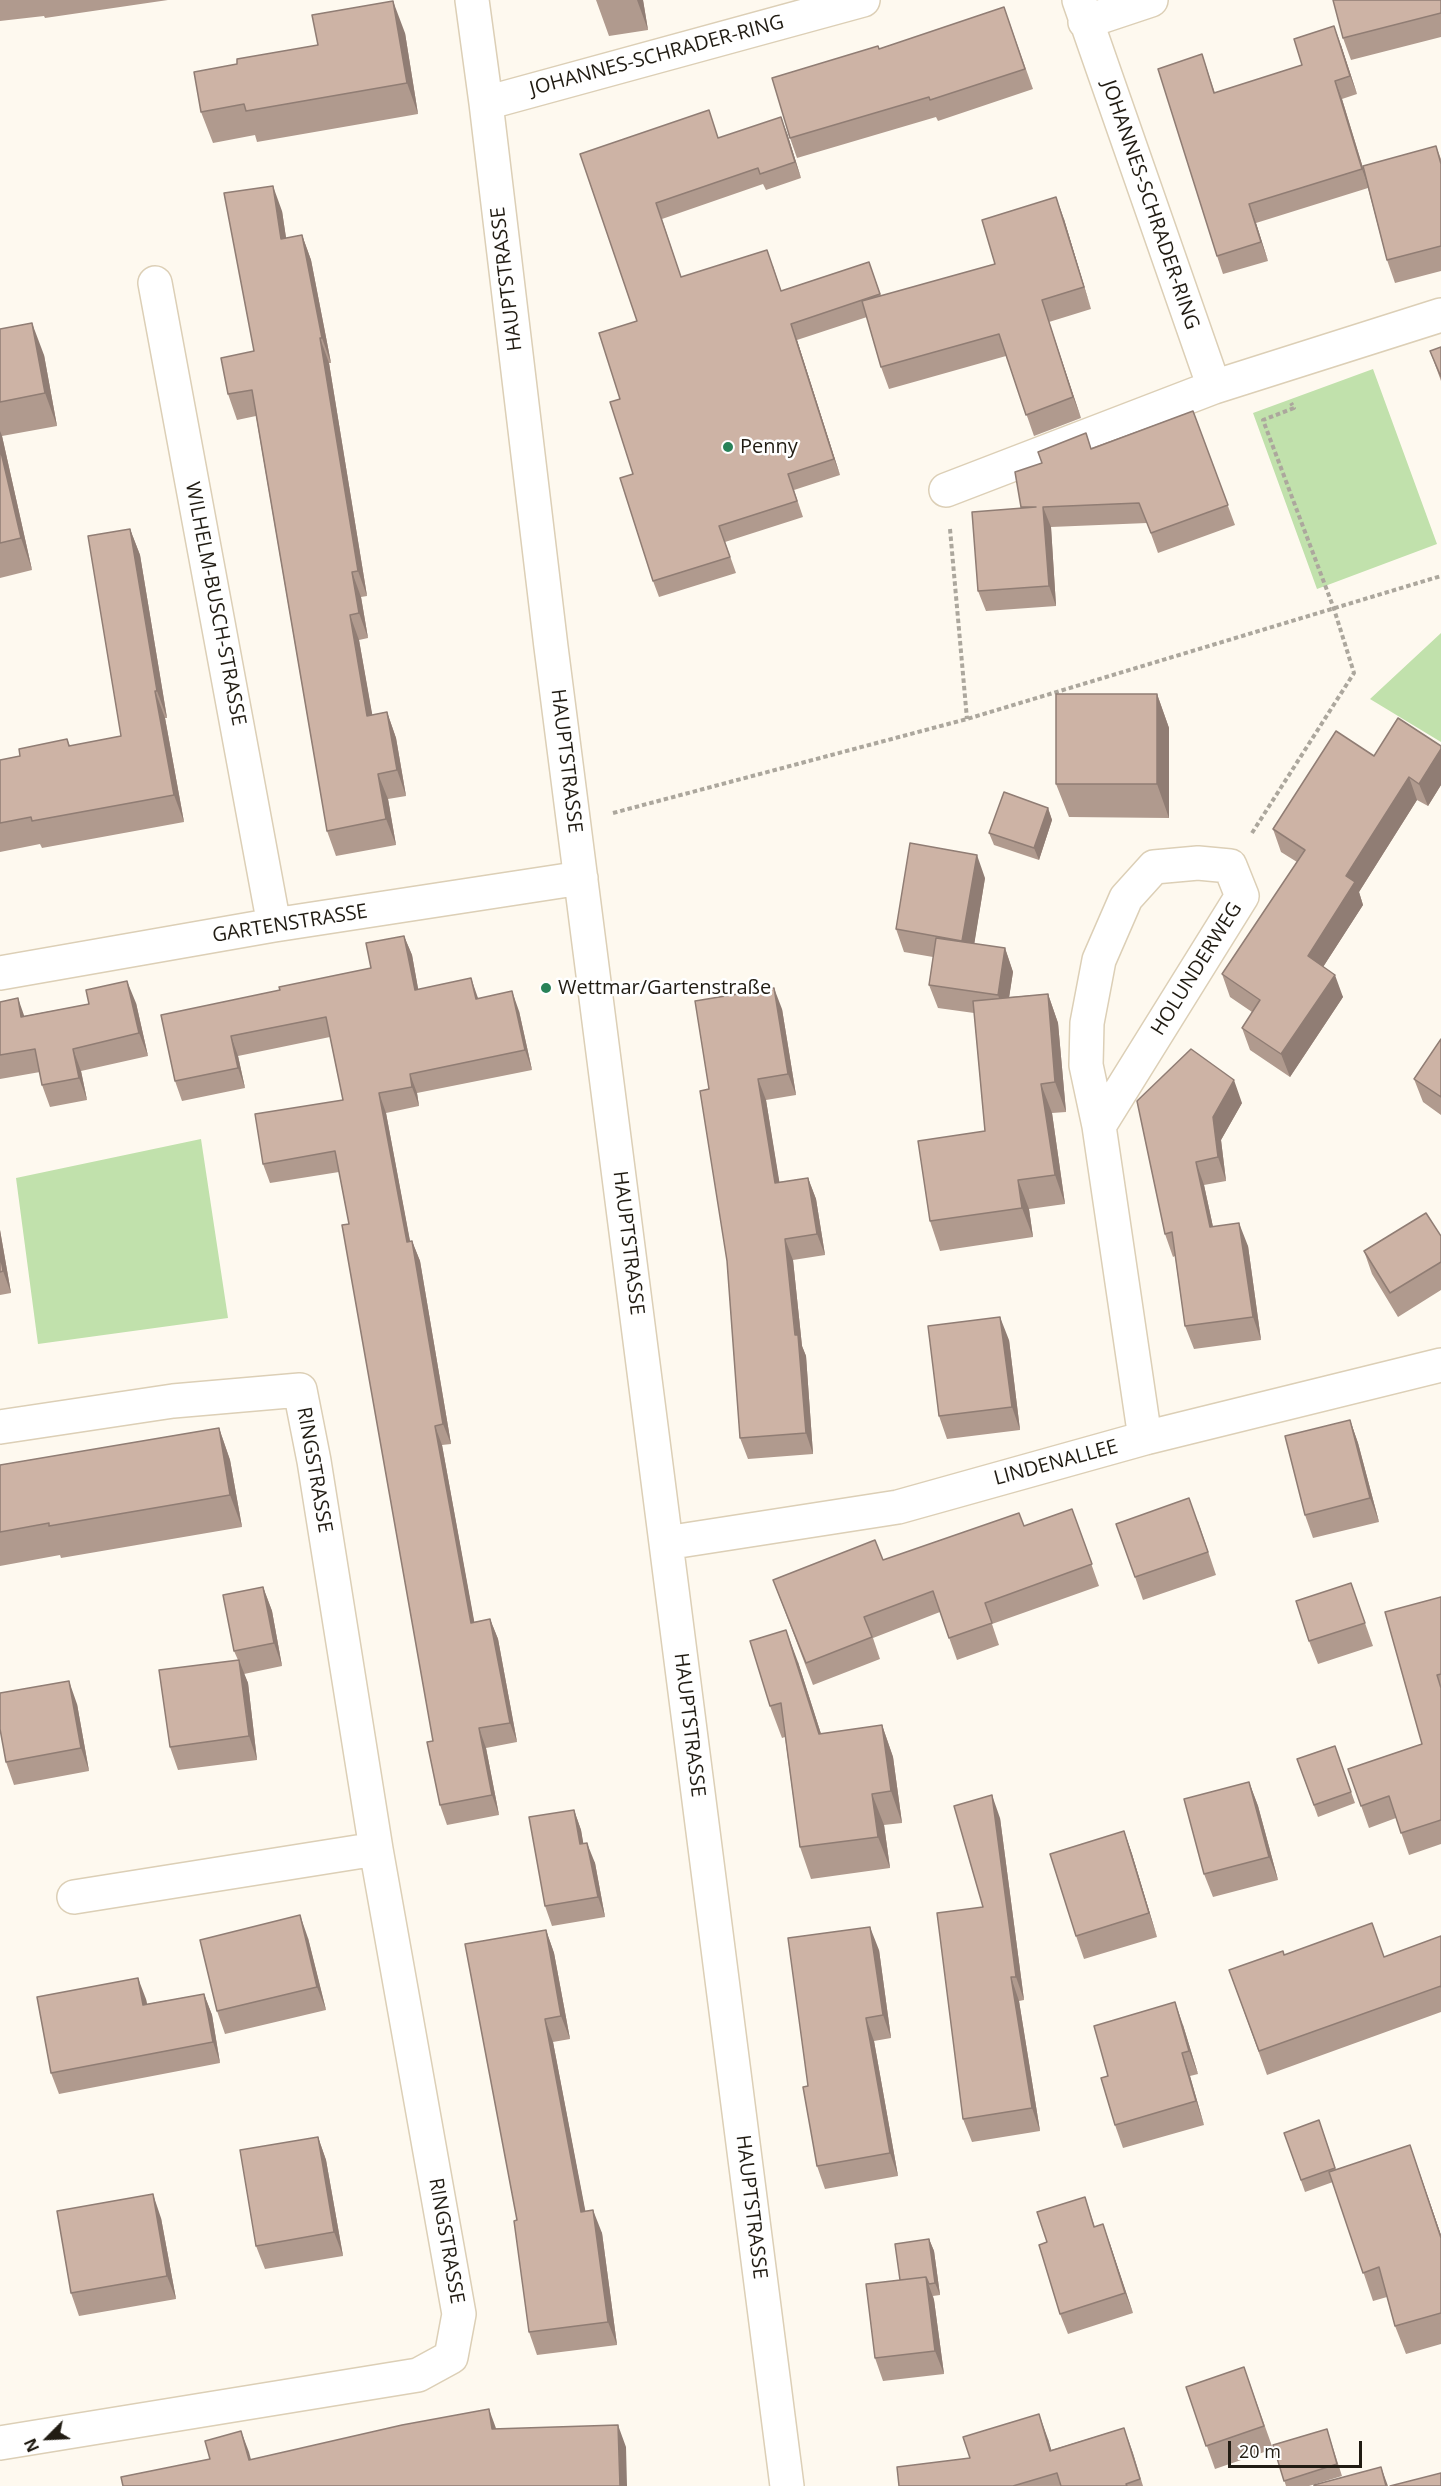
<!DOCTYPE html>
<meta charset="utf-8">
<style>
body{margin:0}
#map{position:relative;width:1441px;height:2486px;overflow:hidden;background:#fef9ef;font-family:"Open Sans",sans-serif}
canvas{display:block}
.north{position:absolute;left:18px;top:2408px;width:60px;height:60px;-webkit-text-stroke:4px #fff;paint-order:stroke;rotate:246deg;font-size:16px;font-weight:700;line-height:24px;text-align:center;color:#211c13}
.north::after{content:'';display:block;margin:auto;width:21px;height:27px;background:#211c13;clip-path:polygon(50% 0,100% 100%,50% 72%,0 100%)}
.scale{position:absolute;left:1228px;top:2441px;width:134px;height:27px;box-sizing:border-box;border:3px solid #211c13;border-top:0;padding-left:8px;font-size:18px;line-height:21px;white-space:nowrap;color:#211c13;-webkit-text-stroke:4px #fff;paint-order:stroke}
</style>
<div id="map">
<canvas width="1441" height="2486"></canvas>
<div class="north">N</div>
<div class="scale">20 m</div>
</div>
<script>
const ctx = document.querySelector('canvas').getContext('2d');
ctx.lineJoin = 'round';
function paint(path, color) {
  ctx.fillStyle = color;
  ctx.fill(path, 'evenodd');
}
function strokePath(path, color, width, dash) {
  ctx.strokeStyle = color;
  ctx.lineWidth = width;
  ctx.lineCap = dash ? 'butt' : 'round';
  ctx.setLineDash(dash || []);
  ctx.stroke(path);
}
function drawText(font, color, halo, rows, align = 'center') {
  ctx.font = font + ' "Open Sans",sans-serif';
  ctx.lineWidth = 5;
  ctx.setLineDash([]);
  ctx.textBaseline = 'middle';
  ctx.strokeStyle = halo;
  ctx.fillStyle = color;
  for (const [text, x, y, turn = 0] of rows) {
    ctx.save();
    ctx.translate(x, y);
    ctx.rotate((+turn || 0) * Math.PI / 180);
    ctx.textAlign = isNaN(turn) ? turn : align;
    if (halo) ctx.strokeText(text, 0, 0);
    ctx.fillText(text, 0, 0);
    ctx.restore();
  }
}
const green = new Path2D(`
 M 1373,369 L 1437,544 L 1317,589 L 1253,413 Z
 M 1441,633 L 1441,742 L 1370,699 Z
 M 201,1139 L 228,1318 L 38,1344 L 16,1178 Z`);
const path = new Path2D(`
 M 950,529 L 967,719
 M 613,813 L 967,719 L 1441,576
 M 1252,833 L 1354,673 L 1334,609 L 1263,420 L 1294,408 L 1291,403`);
const minor = new Path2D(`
 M 472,0 L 486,103 L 551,647 L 787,2486
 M 1079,0 L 1214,387 L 1441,315
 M 1085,22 L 1151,0
 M 486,103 L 863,0
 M 155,283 L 274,925
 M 946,490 L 1214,387
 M 0,973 L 274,925 L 581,878
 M 1099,1126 L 1086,1065 L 1087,1023 L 1099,960 L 1126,898 L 1154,867 L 1198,863 L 1230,866 L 1242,896 L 1099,1126 L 1145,1438
 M 0,1427 L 173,1401 L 300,1390 L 314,1461 L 376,1849 L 459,2314 L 451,2357 L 418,2375 L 0,2443
 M 666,1543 L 898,1507 L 1145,1438 L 1441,1365
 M 74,1897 L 376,1849`);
const wall = new Path2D(`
 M 0,0 L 168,0 L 45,18 L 44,16 L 0,21 Z
 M 596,0 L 643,0 L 648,30 L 609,36 Z
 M 1441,0 L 1441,37 L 1351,60 L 1343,38 Z
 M 1004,7 L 1033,89 L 938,121 L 936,117 L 797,158 L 790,138 L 879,49 Z
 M 405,33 L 418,114 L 257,142 L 255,135 L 213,143 L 201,112 Z
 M 1341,45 L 1357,94 L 1342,99 L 1364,171 L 1436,146 L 1441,159 L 1441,271 L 1395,283 L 1387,260 L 1368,188 L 1256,223 L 1268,261 L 1223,274 L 1217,256 L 1202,54 L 1215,93 L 1302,65 Z
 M 787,133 L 801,178 L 766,190 L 763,184 L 662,219 L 681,277 L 773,266 L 781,291 L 869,262 L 881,296 L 995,264 L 1064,219 L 1091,309 L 1049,322 L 1081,418 L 1034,436 L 1006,356 L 889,389 L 881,367 L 867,317 L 797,340 L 840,475 L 794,490 L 803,517 L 725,542 L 736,573 L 659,597 L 653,581 L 633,474 L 637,321 L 580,154 L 718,138 Z
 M 282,211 L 286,238 L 302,235 L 311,260 L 331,363 L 329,363 L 367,596 L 361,597 L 368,638 L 359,640 L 372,715 L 387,712 L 396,738 L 406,796 L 388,799 L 396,845 L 336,856 L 327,831 L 256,416 L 237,420 L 228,394 L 254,351 Z
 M 0,329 L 44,355 L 57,426 L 2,436 L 32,570 L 0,578 Z
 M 1441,347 L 1441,381 L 1430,351 Z
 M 1193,411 L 1235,525 L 1158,553 L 1147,523 L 1051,527 L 1056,606 L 986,611 L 978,591 L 1021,508 L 1042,463 L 1086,433 L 1091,448 Z
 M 130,529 L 140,555 L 167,718 L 165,718 L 184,822 L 42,848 L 40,844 L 0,852 L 0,760 L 20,756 L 67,739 L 70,746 L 121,736 Z
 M 1157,694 L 1169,728 L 1169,818 L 1069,817 L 1056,784 Z
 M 1441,746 L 1441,785 L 1428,806 L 1417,800 L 1359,892 L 1363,905 L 1323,967 L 1343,997 L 1290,1077 L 1250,1050 L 1242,1028 L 1252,1012 L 1230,997 L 1222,974 L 1297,862 L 1281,852 L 1273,829 L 1374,756 Z
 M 1048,808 L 1052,820 L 1039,860 L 994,845 L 989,833 Z
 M 985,878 L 974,944 L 1005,948 L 1013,972 L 1009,997 L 1048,994 L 1058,1023 L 1066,1112 L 1052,1113 L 1065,1204 L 1029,1209 L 1033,1237 L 940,1251 L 930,1221 L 985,1131 L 974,1013 L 938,1008 L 929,985 L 933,957 L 904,952 L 896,929 Z
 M 404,936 L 412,955 L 418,989 L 479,998 L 519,1011 L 532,1070 L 417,1093 L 419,1106 L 386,1113 L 410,1242 L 412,1241 L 420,1261 L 451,1444 L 442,1445 L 474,1622 L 490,1619 L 498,1639 L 517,1742 L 486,1748 L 499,1815 L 447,1825 L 440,1805 L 433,1741 L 349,1224 L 339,1172 L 270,1183 L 263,1164 L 343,1100 L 330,1037 L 238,1056 L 245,1088 L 182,1101 L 175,1081 L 280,990 L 371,968 Z
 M 0,1002 L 24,1016 L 89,1004 L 136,1003 L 148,1056 L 81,1071 L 87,1100 L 50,1107 L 42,1085 L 40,1072 L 0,1079 Z
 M 782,1009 L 796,1095 L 766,1100 L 779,1182 L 808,1178 L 816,1199 L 825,1255 L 793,1260 L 802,1346 L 806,1356 L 813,1454 L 748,1459 L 740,1438 L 727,1261 L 709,1089 Z
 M 1441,1039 L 1441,1115 L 1423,1102 L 1414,1079 Z
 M 1137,1101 L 1242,1103 L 1221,1140 L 1226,1181 L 1204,1185 L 1213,1227 L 1248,1246 L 1261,1340 L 1194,1349 L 1185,1326 L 1175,1256 L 1173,1257 L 1165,1234 Z
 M 0,1230 L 11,1293 L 0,1295 Z
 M 1441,1236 L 1441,1290 L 1398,1317 L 1372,1274 L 1364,1251 Z
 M 1009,1340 L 1020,1430 L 947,1439 L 939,1416 Z
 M 1350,1420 L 1358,1443 L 1379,1522 L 1313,1538 L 1305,1515 Z
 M 219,1428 L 230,1460 L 242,1527 L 61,1558 L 60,1555 L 0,1566 L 0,1465 Z
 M 1072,1509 L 1099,1586 L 992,1624 L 999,1645 L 957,1660 L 940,1612 L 873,1638 L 880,1659 L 813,1685 L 773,1580 L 883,1560 L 1024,1526 Z
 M 1198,1521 L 1216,1575 L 1143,1600 L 1135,1577 Z
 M 1351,1583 L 1373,1646 L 1318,1664 L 1309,1641 Z
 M 263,1587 L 272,1611 L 282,1666 L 244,1674 L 248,1683 L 257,1760 L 178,1770 L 170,1747 L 238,1660 L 234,1651 Z
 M 1441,1597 L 1441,1844 L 1409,1855 L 1396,1818 L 1369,1828 L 1348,1769 L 1422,1744 Z
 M 798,1662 L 821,1734 L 882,1725 L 893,1757 L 902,1823 L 884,1825 L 890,1868 L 811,1879 L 800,1847 L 785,1737 L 782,1738 L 770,1706 Z
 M 77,1704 L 89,1771 L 14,1785 L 6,1762 Z
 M 1335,1746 L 1355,1803 L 1318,1817 L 1297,1759 Z
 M 1249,1782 L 1258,1806 L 1278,1880 L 1213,1897 L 1204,1874 Z
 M 574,1810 L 581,1830 L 583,1843 L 595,1863 L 605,1917 L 552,1926 L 545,1906 Z
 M 1000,1818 L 1024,2000 L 1019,2001 L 1040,2131 L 972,2142 L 963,2119 L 983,1907 Z
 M 1124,1831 L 1132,1854 L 1157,1937 L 1084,1959 L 1076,1936 Z
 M 546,1930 L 554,1953 L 570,2039 L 553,2042 L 585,2211 L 602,2233 L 617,2345 L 537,2355 L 529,2332 L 517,2220 Z
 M 1441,1936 L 1441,2012 L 1267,2075 L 1229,1970 L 1284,1955 L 1384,1957 Z
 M 308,1938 L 326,2010 L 225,2034 L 217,2011 Z
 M 879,1950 L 891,2038 L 874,2041 L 898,2176 L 825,2189 L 817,2166 L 808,2086 Z
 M 204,1994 L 212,2015 L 220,2063 L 59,2094 L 51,2073 L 146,1999 L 147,2004 Z
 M 1183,2025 L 1198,2074 L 1190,2076 L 1204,2125 L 1123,2148 L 1115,2125 L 1108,2076 Z
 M 1319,2120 L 1336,2170 L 1410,2145 L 1441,2235 L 1441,2344 L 1406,2354 L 1395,2326 L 1387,2297 L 1373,2301 L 1333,2182 L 1305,2192 L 1284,2133 Z
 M 318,2137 L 326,2160 L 343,2256 L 265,2269 L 256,2246 Z
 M 1085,2197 L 1095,2227 L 1110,2244 L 1133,2313 L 1068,2334 L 1060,2314 L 1047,2242 Z
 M 161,2218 L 176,2299 L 79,2316 L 71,2293 Z
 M 929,2239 L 934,2251 L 940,2295 L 933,2296 L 934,2300 L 944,2374 L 883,2381 L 875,2358 L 900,2280 Z
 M 1244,2367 L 1273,2449 L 1215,2469 L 1186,2387 Z
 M 1124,2428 L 1143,2486 L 899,2486 L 970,2458 L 1048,2439 L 1051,2450 Z
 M 1327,2429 L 1342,2476 L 1309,2486 L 1286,2486 L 1273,2445 Z`);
const shadedWall = new Path2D(`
 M 637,0 L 643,0 L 648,30 Z
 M 393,1 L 405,33 L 418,114 L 407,83 Z
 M 1334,26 L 1341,45 L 1357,94 L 1350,76 Z
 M 1335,81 L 1342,99 L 1369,188 L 1362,169 Z
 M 781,117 L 787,133 L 801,178 L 795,162 Z
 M 273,186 L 282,211 L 290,264 L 281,239 Z
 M 1056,197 L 1064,219 L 1091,309 L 1084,287 Z
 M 1249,204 L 1256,223 L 1268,261 L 1261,242 Z
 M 302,235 L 311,260 L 331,363 L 322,338 Z
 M 1042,300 L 1049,322 L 1081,418 L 1073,397 Z
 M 32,323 L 44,355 L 57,426 L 45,393 Z
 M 791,324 L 797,340 L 840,475 L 834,459 Z
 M 320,338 L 329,363 L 367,596 L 358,571 Z
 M 0,431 L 2,436 L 32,570 L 21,538 L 0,448 Z
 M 1043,507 L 1051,527 L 1056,606 L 1049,586 Z
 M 130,529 L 140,555 L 167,718 L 157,691 Z
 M 352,572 L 361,597 L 368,638 L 359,613 Z
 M 350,615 L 359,640 L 377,741 L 367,716 Z
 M 155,691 L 165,718 L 184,822 L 174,795 Z
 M 1157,694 L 1169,728 L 1169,818 L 1157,784 Z
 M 387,712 L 396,738 L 406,796 L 397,770 Z
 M 1441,749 L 1441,785 L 1428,806 L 1419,784 Z
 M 378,774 L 388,799 L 396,845 L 386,819 Z
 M 1409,777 L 1417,800 L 1359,892 L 1363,905 L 1316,978 L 1308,956 L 1346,876 Z
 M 1048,808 L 1052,820 L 1039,860 L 1034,848 Z
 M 977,855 L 985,878 L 971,964 L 962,941 Z
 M 404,936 L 412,955 L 422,1010 L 415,990 Z
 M 1005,948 L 1013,972 L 1006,1018 L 998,995 Z
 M 1335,975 L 1343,997 L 1290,1077 L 1281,1054 Z
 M 471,978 L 478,998 L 483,1018 L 476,999 Z
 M 127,981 L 136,1003 L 148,1056 L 139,1033 Z
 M 774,988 L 782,1009 L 796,1095 L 788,1074 Z
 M 512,991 L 519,1011 L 532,1070 L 525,1050 Z
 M 1048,994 L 1058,1023 L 1066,1112 L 1055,1082 Z
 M 18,998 L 26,1021 L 21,1017 Z
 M 231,1036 L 238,1056 L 245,1088 L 238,1068 Z
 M 73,1049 L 81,1071 L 87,1100 L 79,1078 Z
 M 410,1074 L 417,1093 L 419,1106 L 412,1087 Z
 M 758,1079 L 766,1100 L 783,1204 L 775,1183 Z
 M 1234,1080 L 1242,1103 L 1221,1140 L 1226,1181 L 1218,1157 L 1213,1117 Z
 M 1041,1084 L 1052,1113 L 1065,1204 L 1055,1175 Z
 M 379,1093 L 386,1113 L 414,1262 L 407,1242 Z
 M 1196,1162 L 1204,1185 L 1218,1250 L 1210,1227 Z
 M 808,1178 L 816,1199 L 825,1255 L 817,1234 Z
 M 1018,1180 L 1029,1209 L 1033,1237 L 1022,1208 Z
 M 1239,1223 L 1248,1246 L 1261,1340 L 1253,1317 Z
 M 0,1230 L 11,1293 L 3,1271 L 0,1253 Z
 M 785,1239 L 793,1260 L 802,1346 L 806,1356 L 813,1454 L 806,1433 Z
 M 412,1241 L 420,1261 L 451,1444 L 443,1424 Z
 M 1000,1317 L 1009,1340 L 1020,1430 L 1012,1407 Z
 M 1350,1420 L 1358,1443 L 1379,1522 L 1370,1498 Z
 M 435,1426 L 442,1445 L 478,1642 L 471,1623 Z
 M 219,1428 L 230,1460 L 242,1527 L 230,1495 Z
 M 263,1587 L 272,1611 L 282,1666 L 274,1643 Z
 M 490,1619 L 498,1639 L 517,1742 L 510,1723 Z
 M 786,1630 L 798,1662 L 831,1765 L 819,1734 Z
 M 239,1660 L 248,1683 L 257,1760 L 249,1736 Z
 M 69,1681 L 77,1704 L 89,1771 L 81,1748 Z
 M 882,1725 L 893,1757 L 902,1823 L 891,1791 Z
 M 479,1728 L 486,1748 L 499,1815 L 492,1795 Z
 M 1249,1782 L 1258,1806 L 1278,1880 L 1269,1857 Z
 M 872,1794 L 884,1825 L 890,1868 L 878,1837 Z
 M 992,1795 L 1000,1818 L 1024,2000 L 1016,1977 Z
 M 574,1810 L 581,1830 L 587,1864 L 580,1844 Z
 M 1124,1831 L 1132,1854 L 1157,1937 L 1149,1913 Z
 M 587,1843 L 595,1863 L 605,1917 L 598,1897 Z
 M 300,1915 L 308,1938 L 326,2010 L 317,1987 Z
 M 870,1927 L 879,1950 L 891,2038 L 883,2015 Z
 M 546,1930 L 554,1953 L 570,2039 L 561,2016 Z
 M 1011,1977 L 1019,2001 L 1040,2131 L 1032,2108 Z
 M 138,1978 L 146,1999 L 151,2026 L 143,2005 Z
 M 204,1994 L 212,2015 L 220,2063 L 213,2042 Z
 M 1175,2002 L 1183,2025 L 1198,2074 L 1189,2051 Z
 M 866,2018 L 874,2041 L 898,2176 L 890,2153 Z
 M 545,2019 L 553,2042 L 590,2235 L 581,2212 Z
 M 1182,2053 L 1190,2076 L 1204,2125 L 1196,2101 Z
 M 318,2137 L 326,2160 L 343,2256 L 334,2232 Z
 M 1410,2145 L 1441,2235 L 1441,2238 Z
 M 153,2194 L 161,2218 L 176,2299 L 167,2276 Z
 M 593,2210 L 602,2233 L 617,2345 L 608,2322 Z
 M 1103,2224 L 1110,2244 L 1133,2313 L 1125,2293 Z
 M 929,2239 L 934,2251 L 940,2295 L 935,2283 Z
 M 926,2277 L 934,2300 L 944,2374 L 935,2351 Z
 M 489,2409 L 497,2431 L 492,2429 Z
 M 1039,2414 L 1048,2439 L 1059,2475 L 1050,2451 Z
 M 618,2425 L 626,2447 L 627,2486 L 620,2486 Z
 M 1124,2428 L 1133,2453 L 1143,2486 Z
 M 241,2431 L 249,2452 L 257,2482 L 249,2460 Z
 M 1381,2467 L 1388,2486 L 1386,2486 Z`);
const building = new Path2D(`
 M 1333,0 L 1441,0 L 1441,13 L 1343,38 Z
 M 393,1 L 407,83 L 246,111 L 244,104 L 201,112 L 194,72 L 237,64 L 237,59 L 318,45 L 312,15 Z
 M 1004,7 L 1025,69 L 930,100 L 929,97 L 790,138 L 772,78 L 878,46 L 879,49 Z
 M 1334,26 L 1350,76 L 1335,81 L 1362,169 L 1249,204 L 1261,242 L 1217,256 L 1158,69 L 1202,54 L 1214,93 L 1302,65 L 1294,39 Z
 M 709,110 L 718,138 L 781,117 L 795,162 L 760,174 L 758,168 L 656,203 L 681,277 L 767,250 L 781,291 L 869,262 L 880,294 L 791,324 L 834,459 L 788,474 L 797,501 L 719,526 L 730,557 L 653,581 L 620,478 L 633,474 L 610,402 L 620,399 L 599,333 L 637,321 L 580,154 Z
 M 1436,146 L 1441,164 L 1441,246 L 1387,260 L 1363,166 Z
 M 273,186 L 281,239 L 302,235 L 322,338 L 320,338 L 358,571 L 352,572 L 359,613 L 350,615 L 367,716 L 387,712 L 397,770 L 378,774 L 386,819 L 327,831 L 252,390 L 228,394 L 221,358 L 254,351 L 224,193 Z
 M 1056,197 L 1084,287 L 1042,300 L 1073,397 L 1026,415 L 999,334 L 881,367 L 862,301 L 995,264 L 982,220 Z
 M 32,323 L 45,393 L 0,402 L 0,329 Z
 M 1441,347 L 1441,377 L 1430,351 Z
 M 1193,411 L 1228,505 L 1151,533 L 1139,503 L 1043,507 L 1049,586 L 978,591 L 972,512 L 1036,507 L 1021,507 L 1015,472 L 1042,463 L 1038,452 L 1086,433 L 1091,449 Z
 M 0,448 L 21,538 L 0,543 Z
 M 130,529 L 157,691 L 155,691 L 174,795 L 32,821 L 31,817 L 0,823 L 0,760 L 20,756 L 19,749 L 67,739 L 69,746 L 121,736 L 88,536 Z
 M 1056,694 L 1157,694 L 1157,784 L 1056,784 Z
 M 1398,718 L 1441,746 L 1441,749 L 1419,784 L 1409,777 L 1346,876 L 1355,882 L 1308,956 L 1335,975 L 1281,1054 L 1242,1028 L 1260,1000 L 1222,974 L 1305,850 L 1273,829 L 1336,731 L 1374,756 Z
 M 1004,792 L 1048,808 L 1034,848 L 989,833 Z
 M 910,843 L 977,855 L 962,941 L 896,929 Z
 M 404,936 L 415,990 L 471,978 L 476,999 L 512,991 L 525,1050 L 410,1074 L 412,1087 L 379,1093 L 407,1242 L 412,1241 L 443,1424 L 435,1426 L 471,1623 L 490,1619 L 510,1723 L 479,1728 L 492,1795 L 440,1805 L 427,1742 L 433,1741 L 342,1225 L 349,1224 L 335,1151 L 263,1164 L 255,1114 L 343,1100 L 326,1017 L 231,1036 L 238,1068 L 175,1081 L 161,1015 L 280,990 L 279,987 L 371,968 L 366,943 Z
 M 936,938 L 1005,948 L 998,995 L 929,985 Z
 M 127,981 L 139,1033 L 73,1049 L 79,1078 L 42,1085 L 35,1049 L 0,1055 L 0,1002 L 18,998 L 21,1017 L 89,1004 L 86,990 Z
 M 774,988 L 788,1074 L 758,1079 L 775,1183 L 808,1178 L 817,1234 L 785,1239 L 795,1335 L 798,1335 L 806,1433 L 740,1438 L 727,1261 L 700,1091 L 709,1089 L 695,1001 Z
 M 1048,994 L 1055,1082 L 1041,1084 L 1055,1175 L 1018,1180 L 1022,1208 L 930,1221 L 918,1141 L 985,1131 L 973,1001 Z
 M 1441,1039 L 1441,1097 L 1414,1079 Z
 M 1191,1049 L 1234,1080 L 1213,1117 L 1218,1157 L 1196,1162 L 1210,1227 L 1239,1223 L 1253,1317 L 1185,1326 L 1172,1232 L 1165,1234 L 1137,1101 Z
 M 1426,1213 L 1441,1236 L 1441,1262 L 1390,1293 L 1364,1251 Z
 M 0,1253 L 3,1271 L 0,1272 Z
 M 1000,1317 L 1012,1407 L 939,1416 L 928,1326 Z
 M 1350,1420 L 1370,1498 L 1305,1515 L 1285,1436 Z
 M 219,1428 L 230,1495 L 49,1526 L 49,1523 L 0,1532 L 0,1465 Z
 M 1189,1498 L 1208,1552 L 1135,1577 L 1116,1524 Z
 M 1072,1509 L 1092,1564 L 985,1603 L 992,1623 L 949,1638 L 933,1591 L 864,1617 L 872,1637 L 806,1663 L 773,1580 L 875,1540 L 883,1560 L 1019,1513 L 1024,1526 Z
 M 1351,1583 L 1365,1623 L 1309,1641 L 1296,1601 Z
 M 263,1587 L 274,1643 L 234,1651 L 223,1595 Z
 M 1441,1597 L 1441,1674 L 1437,1675 L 1441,1688 L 1441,1820 L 1401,1833 L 1389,1796 L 1361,1806 L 1348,1769 L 1422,1744 L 1385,1612 Z
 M 786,1630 L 819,1734 L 882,1725 L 891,1791 L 872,1794 L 878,1837 L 800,1847 L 781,1703 L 770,1706 L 750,1641 Z
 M 239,1660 L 249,1736 L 170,1747 L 159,1670 Z
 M 69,1681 L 81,1748 L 6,1762 L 0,1729 L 0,1693 Z
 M 1335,1746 L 1351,1792 L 1314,1805 L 1297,1759 Z
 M 1249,1782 L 1269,1857 L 1204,1874 L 1184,1799 Z
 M 992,1795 L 1016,1977 L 1011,1977 L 1032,2108 L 963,2119 L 937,1913 L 983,1907 L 954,1806 Z
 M 574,1810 L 580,1844 L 587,1843 L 598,1897 L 545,1906 L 529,1817 Z
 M 1124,1831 L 1149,1913 L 1076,1936 L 1050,1854 Z
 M 300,1915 L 317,1987 L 217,2011 L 200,1940 Z
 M 1372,1923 L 1384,1957 L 1441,1936 L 1441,1987 L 1441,1986 L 1259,2051 L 1229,1970 L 1283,1951 L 1284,1955 Z
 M 870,1927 L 883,2015 L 866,2018 L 890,2153 L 817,2166 L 803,2087 L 808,2086 L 788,1938 Z
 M 546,1930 L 561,2016 L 545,2019 L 581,2212 L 593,2210 L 608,2322 L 529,2332 L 514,2221 L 517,2220 L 465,1944 Z
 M 138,1978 L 143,2005 L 204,1994 L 213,2042 L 51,2073 L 37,1997 Z
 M 1175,2002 L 1189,2051 L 1182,2053 L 1196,2101 L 1115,2125 L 1101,2078 L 1108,2076 L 1094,2026 Z
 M 1319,2120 L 1335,2168 L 1301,2180 L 1284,2133 Z
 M 318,2137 L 334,2232 L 256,2246 L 240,2150 Z
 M 1410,2145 L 1441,2238 L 1441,2313 L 1395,2326 L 1379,2267 L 1363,2273 L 1329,2172 Z
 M 153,2194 L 167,2276 L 71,2293 L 57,2211 Z
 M 1085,2197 L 1094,2227 L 1103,2224 L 1125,2293 L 1060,2314 L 1039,2245 L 1047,2242 L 1037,2212 Z
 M 929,2239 L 935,2283 L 929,2284 L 926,2277 L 900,2280 L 895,2244 Z
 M 926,2277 L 935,2351 L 875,2358 L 866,2284 Z
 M 1244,2367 L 1264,2426 L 1206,2446 L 1186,2387 Z
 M 489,2409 L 492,2429 L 618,2425 L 620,2486 L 123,2486 L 121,2477 L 210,2459 L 205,2441 L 241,2431 L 249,2460 L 402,2425 Z
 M 1039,2414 L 1050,2451 L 1124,2428 L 1140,2479 L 1126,2484 L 1127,2486 L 1061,2486 L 1057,2473 L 1013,2486 L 899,2486 L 897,2467 L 970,2458 L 963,2437 Z
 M 1327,2429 L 1337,2464 L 1284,2481 L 1273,2445 Z
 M 1381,2467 L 1386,2486 L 1314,2486 L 1314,2485 Z
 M 1441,2473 L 1441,2486 L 1390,2486 Z`);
const markers = [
 [728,447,6,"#288258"],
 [546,988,6,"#288258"]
];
const streetNames = [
 ["JOHANNES-SCHRADER-RING",657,56,-15],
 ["JOHANNES-SCHRADER-RING",1150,205,71],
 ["HAUPTSTRASSE",507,279,-97],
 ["WILHELM-BUSCH-STRASSE",215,604,79],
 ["HAUPTSTRASSE",566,761,83],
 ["GARTENSTRASSE",290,924,-9],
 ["HOLUNDERWEG",1197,969,-58],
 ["HAUPTSTRASSE",628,1243,83],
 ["LINDENALLEE",1056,1463,-15],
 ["RINGSTRASSE",314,1470,80],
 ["HAUPTSTRASSE",689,1725,83],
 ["HAUPTSTRASSE",751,2207,83],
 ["RINGSTRASSE",446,2241,80]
];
const poiNames = [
 ["Penny",740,447],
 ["Wettmar/Gartenstraße",558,988]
];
paint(green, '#c1e1ac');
strokePath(minor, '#dccfb6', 36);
strokePath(path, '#aca79d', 4, [4.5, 3]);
strokePath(minor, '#fff', 33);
paint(wall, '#b09a8e');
paint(shadedWall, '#907d74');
paint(building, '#cdb3a5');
strokePath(building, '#907d74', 1.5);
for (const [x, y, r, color] of markers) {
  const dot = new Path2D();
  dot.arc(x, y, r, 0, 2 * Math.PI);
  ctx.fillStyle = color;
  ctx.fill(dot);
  strokePath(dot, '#fff', 2);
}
drawText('20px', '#211c13', '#fff', streetNames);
drawText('20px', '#211c13', '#fff', poiNames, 'left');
</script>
